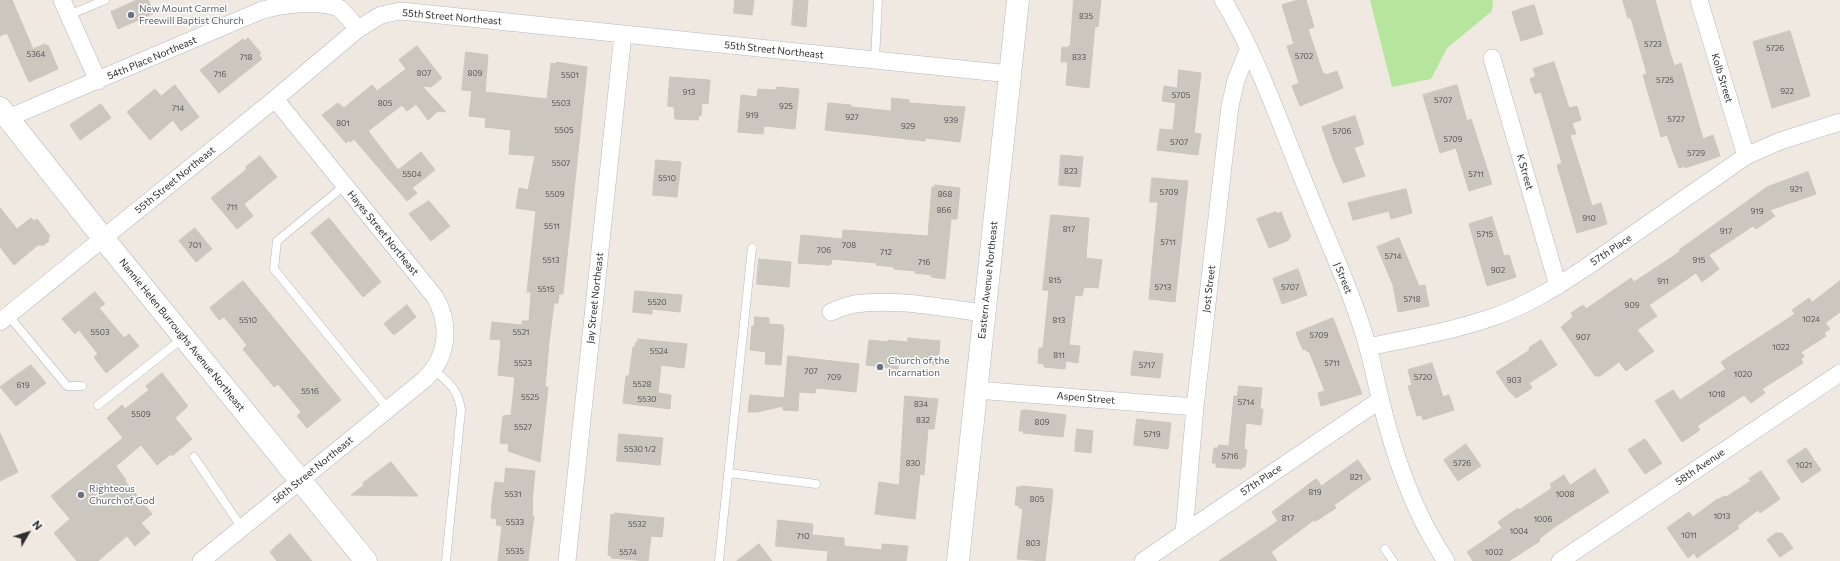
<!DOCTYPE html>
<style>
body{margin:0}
#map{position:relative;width:1840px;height:561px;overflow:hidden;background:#efe9e1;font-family:Commissioner,sans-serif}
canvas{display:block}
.north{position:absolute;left:8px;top:513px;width:40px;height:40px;-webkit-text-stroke:3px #fff;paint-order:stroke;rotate:51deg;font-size:11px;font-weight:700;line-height:16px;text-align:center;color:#2e2e2e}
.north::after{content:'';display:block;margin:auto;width:14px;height:18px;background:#2e2e2e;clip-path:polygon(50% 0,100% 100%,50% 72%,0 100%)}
</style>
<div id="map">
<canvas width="1840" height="561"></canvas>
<div class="north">N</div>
</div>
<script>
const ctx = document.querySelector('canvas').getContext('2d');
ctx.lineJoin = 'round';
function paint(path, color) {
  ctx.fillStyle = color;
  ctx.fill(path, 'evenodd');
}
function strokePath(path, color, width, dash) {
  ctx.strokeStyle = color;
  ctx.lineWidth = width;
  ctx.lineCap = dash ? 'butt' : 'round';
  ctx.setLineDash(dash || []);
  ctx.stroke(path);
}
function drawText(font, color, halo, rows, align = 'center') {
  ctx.font = font + ' Commissioner,sans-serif';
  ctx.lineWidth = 3;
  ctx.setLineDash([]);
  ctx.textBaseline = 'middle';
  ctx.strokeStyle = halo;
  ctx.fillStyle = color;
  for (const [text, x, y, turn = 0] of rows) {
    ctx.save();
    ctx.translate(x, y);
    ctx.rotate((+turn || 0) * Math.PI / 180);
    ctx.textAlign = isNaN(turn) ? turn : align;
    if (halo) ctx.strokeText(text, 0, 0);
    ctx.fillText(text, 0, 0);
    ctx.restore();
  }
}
const green = new Path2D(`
 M 1370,0 L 1493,0 L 1492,11 L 1447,48 L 1431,79 L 1392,87 Z`);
const building = new Path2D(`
 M 0,0 L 12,0 L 33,49 L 45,44 L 45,46 L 48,45 L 58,69 L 29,82 L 7,33 L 0,36 Z
 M 137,0 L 148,0 L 154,13 L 118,29 L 111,12 Z
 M 735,0 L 754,0 L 752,15 L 734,13 Z
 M 794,0 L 808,0 L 806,27 L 792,25 Z
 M 1074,0 L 1101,0 L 1098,27 L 1095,26 L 1089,88 L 1066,85 L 1068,62 L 1061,62 L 1062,47 L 1068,48 L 1068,46 L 1070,46 Z
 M 1299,0 L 1306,0 L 1314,27 L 1308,29 L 1323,74 L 1325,73 L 1326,75 L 1337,71 L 1343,88 L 1300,106 L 1292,86 L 1299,83 L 1287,46 L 1294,44 L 1282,5 Z
 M 1623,0 L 1655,0 L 1674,66 L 1681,63 L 1703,139 L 1713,135 L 1720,156 L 1685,168 L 1685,166 L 1679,168 L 1667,135 L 1661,137 L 1643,75 L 1647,74 L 1631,18 L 1628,18 Z
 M 1534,5 L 1543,34 L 1521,41 L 1512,12 Z
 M 1790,31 L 1810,96 L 1772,108 L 1753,42 Z
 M 248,38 L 261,53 L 259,55 L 262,59 L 219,93 L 200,70 L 243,39 L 245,41 Z
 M 417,46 L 442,78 L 431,87 L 422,86 L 446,112 L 438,111 L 428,120 L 416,104 L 407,111 L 402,105 L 368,131 L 398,170 L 421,152 L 435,170 L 412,188 L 417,193 L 407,201 L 354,139 L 350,142 L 349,140 L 346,143 L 322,115 L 338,103 L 344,108 L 372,85 L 377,91 L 406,69 L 399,60 Z
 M 466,52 L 488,55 L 485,92 L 547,99 L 551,63 L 556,64 L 556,62 L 587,67 L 563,294 L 559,294 L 558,303 L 554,303 L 549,342 L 545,387 L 548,387 L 540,462 L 508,451 L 509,444 L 500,443 L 503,416 L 511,415 L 515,377 L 498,375 L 501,340 L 490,339 L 492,322 L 522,325 L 522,321 L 529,321 L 531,292 L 527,292 L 536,211 L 516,208 L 519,188 L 528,190 L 535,156 L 509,154 L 511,130 L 485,127 L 486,118 L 469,116 L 472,91 L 462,90 Z
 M 1554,62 L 1569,108 L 1577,106 L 1581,120 L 1572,123 L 1576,134 L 1570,135 L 1592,206 L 1601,203 L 1607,224 L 1577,233 L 1557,165 L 1562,163 L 1541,92 L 1535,94 L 1530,79 L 1536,76 L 1533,69 Z
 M 1179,70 L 1201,73 L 1194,133 L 1201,134 L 1198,155 L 1157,150 L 1160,129 L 1173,130 L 1176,103 L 1162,101 L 1164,86 L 1177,88 Z
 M 670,77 L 710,80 L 708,104 L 702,103 L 701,116 L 699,115 L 698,120 L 675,119 L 674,107 L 668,106 Z
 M 175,85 L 199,117 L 181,131 L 173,120 L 150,140 L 127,112 L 155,89 L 161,96 Z
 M 1457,85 L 1467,121 L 1471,119 L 1492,184 L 1469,191 L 1456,148 L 1440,153 L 1423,95 Z
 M 777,87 L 799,89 L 795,129 L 764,126 L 763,134 L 738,132 L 741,95 L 757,97 L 758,89 L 776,90 Z
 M 892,98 L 909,100 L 909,103 L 965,107 L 960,142 L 925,138 L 925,141 L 825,130 L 828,103 L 851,105 L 851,107 L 891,111 Z
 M 101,104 L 111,118 L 80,140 L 70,125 Z
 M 1355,116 L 1364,144 L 1354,148 L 1365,176 L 1343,183 L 1333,159 L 1322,127 Z
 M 1061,155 L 1083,157 L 1080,187 L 1059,185 Z
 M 260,156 L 277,177 L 244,204 L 253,216 L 237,229 L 211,198 L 247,169 L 246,167 Z
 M 656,160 L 681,162 L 677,197 L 653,195 Z
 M 1808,172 L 1816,194 L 1770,210 L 1775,216 L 1756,229 L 1753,226 L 1709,255 L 1719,269 L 1702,282 L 1696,273 L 1649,305 L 1657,316 L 1637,330 L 1654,351 L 1626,371 L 1619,362 L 1600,376 L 1595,376 L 1561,327 L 1573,317 L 1571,313 L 1583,305 L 1586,309 L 1631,278 L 1634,282 L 1681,251 L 1679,250 L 1767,187 Z
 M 1152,178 L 1188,181 L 1175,302 L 1149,299 L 1158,202 L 1150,202 Z
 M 935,185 L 960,188 L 957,219 L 951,219 L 945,279 L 931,277 L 932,275 L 915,273 L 915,271 L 894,269 L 894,267 L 876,265 L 877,263 L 832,259 L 831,264 L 829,265 L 798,263 L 801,235 L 842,239 L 843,230 L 928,236 L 932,187 L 935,187 Z
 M 1406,189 L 1412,213 L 1391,219 L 1389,211 L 1353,220 L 1348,203 Z
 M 429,201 L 450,226 L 431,241 L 409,214 Z
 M 0,208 L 17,229 L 31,218 L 34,221 L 37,219 L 50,236 L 48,238 L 49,241 L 44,245 L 38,245 L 14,265 L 0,247 Z
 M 1276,212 L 1277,214 L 1281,212 L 1291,237 L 1288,238 L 1289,240 L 1269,248 L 1257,219 Z
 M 1051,215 L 1089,218 L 1086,258 L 1102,260 L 1098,288 L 1084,287 L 1082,296 L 1075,295 L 1069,345 L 1080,346 L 1078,363 L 1066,361 L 1065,369 L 1044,367 L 1044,364 L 1038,363 L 1039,348 L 1043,348 L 1049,290 L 1043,290 Z
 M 1492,217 L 1504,256 L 1509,255 L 1516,277 L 1487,286 L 1469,224 Z
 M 329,218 L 381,282 L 363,297 L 311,233 Z
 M 195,228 L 212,249 L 196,262 L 179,241 Z
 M 1399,238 L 1419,286 L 1425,285 L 1429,306 L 1398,312 L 1393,285 L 1377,247 Z
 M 759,259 L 791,262 L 789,287 L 757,284 Z
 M 1298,269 L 1307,295 L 1282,304 L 1273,279 Z
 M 243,281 L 341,400 L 307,428 L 297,416 L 301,412 L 278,384 L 274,387 L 243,349 L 247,345 L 224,317 L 219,320 L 210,308 Z
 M 1840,281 L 1840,312 L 1825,323 L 1830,329 L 1824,333 L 1826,336 L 1801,352 L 1804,357 L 1801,359 L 1803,363 L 1762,389 L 1765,393 L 1751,403 L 1744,395 L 1697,426 L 1700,430 L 1682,442 L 1655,401 L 1673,390 L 1680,400 L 1726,369 L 1721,362 L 1795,314 L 1792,310 L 1809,298 L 1812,302 Z
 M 635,291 L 682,295 L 680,312 L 652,309 L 652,314 L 633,312 Z
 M 95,292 L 105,304 L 99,308 L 124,338 L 129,334 L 139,346 L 106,373 L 94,357 L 98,354 L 79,330 L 75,334 L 62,319 Z
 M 407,305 L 416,317 L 394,335 L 384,324 Z
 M 755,317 L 769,318 L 769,324 L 783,325 L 783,328 L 784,328 L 781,365 L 765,364 L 766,352 L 750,350 L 752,326 L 754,326 Z
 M 1333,318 L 1362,394 L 1321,406 L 1318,393 L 1325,391 L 1309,351 L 1307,352 L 1306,349 L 1303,350 L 1296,333 Z
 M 908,338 L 940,341 L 938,365 L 898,361 L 898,369 L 866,365 L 869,340 L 888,342 L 888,340 L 908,342 Z
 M 638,339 L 687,344 L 684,368 L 661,365 L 658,393 L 671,395 L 670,409 L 623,403 L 626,376 L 629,376 L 633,347 L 635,347 L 636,342 L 638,342 Z
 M 1541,340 L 1557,365 L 1529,383 L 1532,388 L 1516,398 L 1509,391 L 1496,372 L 1530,350 L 1529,348 Z
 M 1134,351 L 1163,354 L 1160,378 L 1131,375 Z
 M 788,356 L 859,364 L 856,392 L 816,388 L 815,393 L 799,392 L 798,411 L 783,410 L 783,406 L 757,412 L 748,412 L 750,395 L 784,398 Z
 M 1432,363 L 1443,397 L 1449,395 L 1454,410 L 1423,420 L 1421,415 L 1417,416 L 1408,386 L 1412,385 L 1408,370 Z
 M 31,365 L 46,383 L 16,406 L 0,387 Z
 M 162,373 L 188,406 L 175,418 L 192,439 L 172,456 L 171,454 L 157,465 L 141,445 L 116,466 L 126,480 L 125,481 L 152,514 L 141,523 L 150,533 L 135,546 L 127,536 L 98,561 L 77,561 L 54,533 L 70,519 L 51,496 L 123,438 L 107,418 L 122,405 L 125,409 L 149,390 L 146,386 Z
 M 1239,386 L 1262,388 L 1260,409 L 1263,409 L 1261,425 L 1246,423 L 1244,449 L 1247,450 L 1245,467 L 1242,467 L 1242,469 L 1216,467 L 1216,463 L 1212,463 L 1214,448 L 1218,448 L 1219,445 L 1229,446 L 1234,396 L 1237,396 Z
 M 905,396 L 938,399 L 934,429 L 928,429 L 924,475 L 920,474 L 915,519 L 875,514 L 879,482 L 899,485 Z
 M 1026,410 L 1066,415 L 1063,437 L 1023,433 L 1024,431 L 1019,431 L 1021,411 Z
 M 1137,419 L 1171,423 L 1168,449 L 1134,445 Z
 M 1077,429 L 1093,431 L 1091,453 L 1075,451 Z
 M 0,433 L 18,472 L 0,481 Z
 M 619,434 L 663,438 L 660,465 L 617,461 Z
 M 1645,439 L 1662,463 L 1645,474 L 1628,450 Z
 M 1466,444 L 1481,466 L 1458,481 L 1444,460 Z
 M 1806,448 L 1821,470 L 1802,483 L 1787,461 Z
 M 1358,460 L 1371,479 L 1334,505 L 1336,508 L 1316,521 L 1314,520 L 1271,552 L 1277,561 L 1219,561 L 1278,521 L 1272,512 L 1313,481 L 1317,479 L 1321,486 Z
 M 391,462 L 418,496 L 351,495 L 364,485 L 363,483 Z
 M 506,468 L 535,471 L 532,502 L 533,502 L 532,516 L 534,516 L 528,561 L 498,561 L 502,526 L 496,525 L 497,519 L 491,518 L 492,502 L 495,482 L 504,483 Z
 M 1595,469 L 1609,492 L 1556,526 L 1539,539 L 1540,541 L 1509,561 L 1473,561 L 1467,552 L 1502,528 L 1498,522 L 1518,508 L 1519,510 L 1552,488 L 1550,484 L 1564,475 L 1570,485 Z
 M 1761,471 L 1780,499 L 1760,513 L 1758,510 L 1737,526 L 1739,528 L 1697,558 L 1694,553 L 1688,558 L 1667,528 L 1689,512 L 1693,517 L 1716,500 L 1725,496 L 1726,497 L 1751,481 L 1749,479 Z
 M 1022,486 L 1052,489 L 1053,491 L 1045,561 L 1017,559 L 1023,509 L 1019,508 L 1019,506 L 1015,505 L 1017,487 L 1022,487 Z
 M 615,513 L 664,518 L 662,537 L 651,536 L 648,561 L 611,558 L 611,556 L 608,555 L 611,514 L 614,515 Z
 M 778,520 L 813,524 L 812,535 L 844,538 L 844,546 L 882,550 L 882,544 L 908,546 L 906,561 L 827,561 L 828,551 L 776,546 Z
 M 1776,533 L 1782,533 L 1793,548 L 1780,557 L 1767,540 Z
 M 290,534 L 312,561 L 277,561 L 270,552 Z
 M 759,544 L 772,561 L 737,561 Z`);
const lane = new Path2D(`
 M 69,15 L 105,0
 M 875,60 L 878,0
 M 344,186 L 277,241 L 274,269 L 389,410
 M 8,315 L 67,386 L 82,386
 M 433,369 C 449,383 458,389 461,410 L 446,561
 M 98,405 L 183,338
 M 194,457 L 242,528
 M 729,473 L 816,484
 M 1385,549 L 1393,561
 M 719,561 L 752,248`);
const street = new Path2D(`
 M 62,0 L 98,81
 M 1223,0 C 1258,57 1281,127 1307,189 C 1327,240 1354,296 1368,348 C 1373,365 1376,382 1380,398 C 1394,455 1413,512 1446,561
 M 1699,0 L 1746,156
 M 1492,58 L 1558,286
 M 8,118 L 260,11 C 283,4 317,0 339,8 C 346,14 352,22 358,29
 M 831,312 C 838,309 846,306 854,304 C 897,298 942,308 984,313
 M 0,322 L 275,99 L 358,29 L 381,15 L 400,11 L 411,12 L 1010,74
 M 1368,347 C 1410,338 1453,331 1493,317 C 1526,306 1556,287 1585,268 L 1746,156 L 1780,141 L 1840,122
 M 976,390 L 1195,407
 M 1184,533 L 1195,407 L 1230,106 L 1236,80 L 1249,48
 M 201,561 L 425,379 C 448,357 451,325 435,297 L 275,99
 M 567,561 L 623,34
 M 1143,561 L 1380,400
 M 1560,561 L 1840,373`);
const secondary = new Path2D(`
 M 0,108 L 103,238 L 366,561
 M 958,561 L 1018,0`);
const markers = [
 [131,15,4,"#6b7280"],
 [880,367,4,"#6b7280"],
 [81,495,4,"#6b7280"]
];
const numberNames = [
 ["835",1086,16],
 ["5723",1653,44],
 ["5726",1775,48],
 ["5364",36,54],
 ["5702",1304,56],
 ["718",246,57],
 ["833",1079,57],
 ["807",424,73],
 ["809",475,73],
 ["716",220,74],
 ["5501",570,75],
 ["5725",1665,80],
 ["922",1787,91],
 ["913",689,92],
 ["5705",1181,95],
 ["5707",1443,100],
 ["805",385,103],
 ["5503",561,103],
 ["925",786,106],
 ["714",178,108],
 ["919",752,115],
 ["927",852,117],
 ["5727",1676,119],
 ["939",951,120],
 ["801",343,123],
 ["929",908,126],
 ["5505",564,130],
 ["5706",1342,131],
 ["5709",1453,139],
 ["5707",1179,142],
 ["5729",1696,153],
 ["5507",561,163],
 ["823",1071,171],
 ["5504",412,174],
 ["5711",1476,174],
 ["5510",667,178],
 ["921",1796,189],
 ["5709",1169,192],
 ["5509",555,194],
 ["868",945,194],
 ["711",232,207],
 ["866",944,210],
 ["919",1757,211],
 ["910",1589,218],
 ["5511",552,226],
 ["817",1069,229],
 ["917",1726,231],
 ["5715",1485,234],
 ["5711",1168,242],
 ["701",195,245],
 ["708",849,245],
 ["706",824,250],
 ["712",886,252],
 ["5714",1393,256],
 ["5513",551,260],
 ["915",1699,260],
 ["716",924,262],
 ["902",1498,270],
 ["815",1055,280],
 ["911",1663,281],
 ["5713",1163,287],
 ["5707",1290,287],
 ["5515",546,289],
 ["5718",1412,299],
 ["5520",657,302],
 ["909",1632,305],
 ["1024",1811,319],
 ["5510",248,320],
 ["813",1059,320],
 ["5503",100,332],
 ["5521",521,332],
 ["5709",1319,335],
 ["907",1583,337],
 ["1022",1781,347],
 ["5524",659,351],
 ["811",1059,355],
 ["5523",523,363],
 ["5711",1332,363],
 ["5717",1147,365],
 ["707",811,371],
 ["1020",1743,374],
 ["709",834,377],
 ["5720",1423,377],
 ["903",1514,380],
 ["5528",642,384],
 ["619",23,385],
 ["5516",310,391],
 ["1018",1717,394],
 ["5525",530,397],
 ["5530",647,399],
 ["5714",1246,402],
 ["834",921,404],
 ["5509",141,414],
 ["832",923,420],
 ["809",1042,422],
 ["5527",523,427],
 ["5719",1152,434],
 ["5530 1/2",640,449],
 ["5716",1230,456],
 ["830",913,463],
 ["5726",1462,463],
 ["1021",1804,465],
 ["821",1356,477],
 ["819",1315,492],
 ["5531",513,494],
 ["1008",1565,494],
 ["805",1037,499],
 ["1013",1722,516],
 ["817",1288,518],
 ["1006",1543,519],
 ["5533",515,522],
 ["5532",637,524],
 ["1004",1519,531],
 ["1011",1689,535],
 ["710",803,536],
 ["803",1033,543],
 ["5535",515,551],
 ["5574",628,552],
 ["1002",1494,552]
];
const worshipNames = [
 ["New Mount Carmel",139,9],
 ["Freewill Baptist Church",139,21],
 ["Church of the",888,361],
 ["Incarnation",888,373],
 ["Righteous",89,489],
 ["Church of God",89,501]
];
const streetNames = [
 ["55th Street Northeast",452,17,5],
 ["55th Street Northeast",774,50,6],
 ["54th Place Northeast",152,58,-23],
 ["Kolb Street",1722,78,73],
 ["K Street",1525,172,74],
 ["55th Street Northeast",175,180,-39],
 ["Hayes Street Northeast",383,233,51],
 ["57th Place",1611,250,-34],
 ["J Street",1343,278,68],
 ["Eastern Avenue Northeast",988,280,-84],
 ["Jost Street",1209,289,-83],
 ["Jay Street Northeast",595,298,-84],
 ["Nannie Helen Burroughs Avenue Northeast",182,335,51],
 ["Aspen Street",1086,398,5],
 ["58th Avenue",1700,467,-34],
 ["56th Street Northeast",313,470,-39],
 ["57th Place",1261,480,-34]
];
paint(green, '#b6e59e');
paint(building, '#cbc7bf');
strokePath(building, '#cbc5ba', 1);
strokePath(lane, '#b4b7c1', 9);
strokePath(street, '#b4b7c1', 18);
strokePath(secondary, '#b4b7c1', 23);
strokePath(lane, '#fff', 8);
strokePath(street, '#fff', 17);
strokePath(secondary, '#fff', 22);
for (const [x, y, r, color] of markers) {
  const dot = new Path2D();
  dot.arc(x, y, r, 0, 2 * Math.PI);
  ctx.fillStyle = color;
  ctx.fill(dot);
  strokePath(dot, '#fff', 1.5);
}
drawText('8px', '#555452', null, numberNames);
drawText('10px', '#5b616d', '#fff', worshipNames, 'left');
drawText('10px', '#2e2e2e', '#fff', streetNames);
</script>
